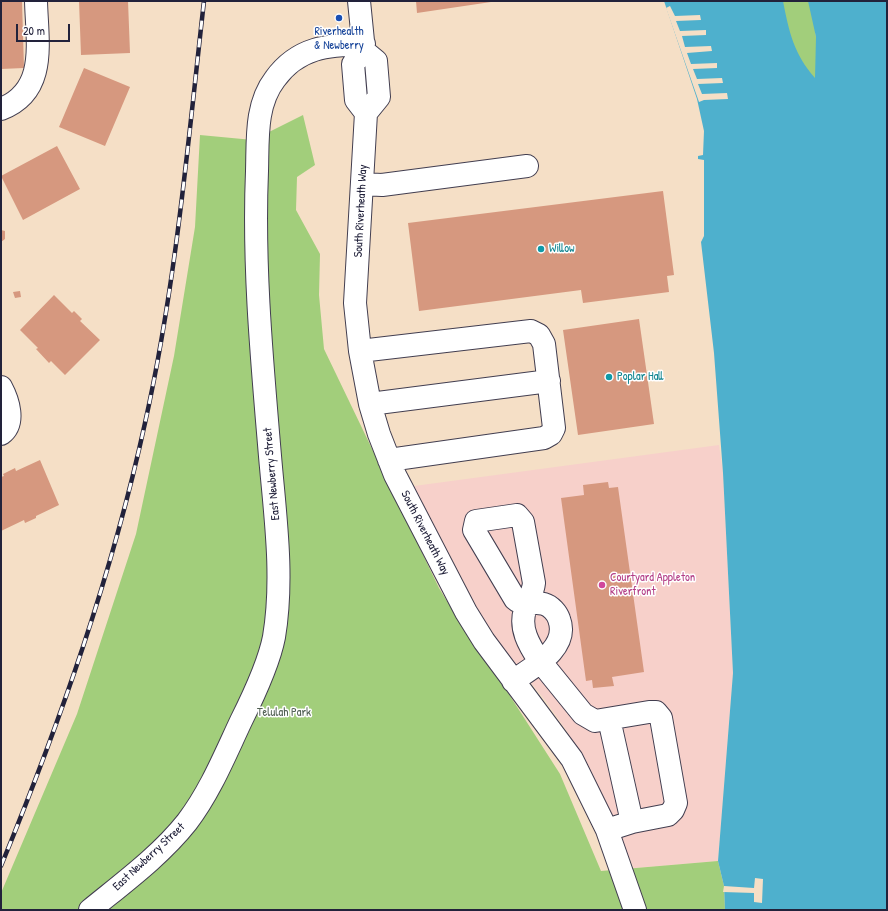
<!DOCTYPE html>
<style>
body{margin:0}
#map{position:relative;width:888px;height:911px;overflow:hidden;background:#f5dfc6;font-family:"Patrick Hand",sans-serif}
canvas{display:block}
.frame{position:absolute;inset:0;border:2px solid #22223b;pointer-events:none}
.scale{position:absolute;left:16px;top:24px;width:54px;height:18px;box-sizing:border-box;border:2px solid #22223b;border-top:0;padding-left:5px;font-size:12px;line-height:14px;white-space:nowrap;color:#22223b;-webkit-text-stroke:3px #fff;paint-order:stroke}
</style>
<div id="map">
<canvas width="888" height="911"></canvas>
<div class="frame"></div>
<div class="scale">20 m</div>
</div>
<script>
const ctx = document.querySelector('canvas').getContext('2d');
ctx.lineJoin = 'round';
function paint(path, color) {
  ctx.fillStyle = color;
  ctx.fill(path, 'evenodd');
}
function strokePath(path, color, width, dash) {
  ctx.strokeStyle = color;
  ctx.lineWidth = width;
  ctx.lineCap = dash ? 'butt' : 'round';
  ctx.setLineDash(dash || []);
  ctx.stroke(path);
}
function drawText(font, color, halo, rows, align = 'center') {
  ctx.font = font + ' "Patrick Hand",sans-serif';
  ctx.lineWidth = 3;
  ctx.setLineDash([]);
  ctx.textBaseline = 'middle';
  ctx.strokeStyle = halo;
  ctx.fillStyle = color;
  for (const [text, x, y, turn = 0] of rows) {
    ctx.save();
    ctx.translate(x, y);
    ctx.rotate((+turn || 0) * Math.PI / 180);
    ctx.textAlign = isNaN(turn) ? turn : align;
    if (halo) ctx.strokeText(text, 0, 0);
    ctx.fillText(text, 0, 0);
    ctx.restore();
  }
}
const built = new Path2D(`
 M 719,445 L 723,473 L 733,673 L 718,861 L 634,868 L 583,759 L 566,730 L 545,700 L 505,651 L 481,615 L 414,486 Z`);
const green = new Path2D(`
 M 778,1 L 812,1 L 816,37 L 817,93 L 805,85 Z
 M 303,115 L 315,165 L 297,177 L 296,210 L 320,254 L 319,295 L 324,349 L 439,588 L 467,634 L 496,674 L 560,774 L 601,871 L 718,861 L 724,886 L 725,910 L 1,910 L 1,893 L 77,714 L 136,534 L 174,356 L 195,227 L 200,135 L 253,140 Z`);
const water = new Path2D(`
 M 664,1 L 783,1 C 789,32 794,54 815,78 L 816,37 L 808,1 L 887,1 L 887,910 L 725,910 L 724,886 L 718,861 L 733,673 L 723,473 L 714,353 L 701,242 L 704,236 L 704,160 L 698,159 L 698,156 L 703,155 L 704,131 L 697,99 Z`);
const pier = new Path2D(`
 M 670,6 L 675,16 L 700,15 L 701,20 L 676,21 L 680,31 L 706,30 L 706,35 L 682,36 L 685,47 L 711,46 L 712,51 L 687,53 L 691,64 L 717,63 L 717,68 L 693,69 L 697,79 L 722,78 L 723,83 L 698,84 L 702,94 L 727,93 L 728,99 L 704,100 L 699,102 L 666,8 Z
 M 755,878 L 763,879 L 762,903 L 754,902 L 754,893 L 723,892 L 724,886 L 754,888 Z`);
const building = new Path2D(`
 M 1,1 L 22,1 L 24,68 L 1,69 Z
 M 79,1 L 128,1 L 130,53 L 81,55 Z
 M 416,1 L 491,1 L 491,2 L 417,13 Z
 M 84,68 L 130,87 L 105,146 L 59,127 Z
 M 57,146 L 80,189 L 23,220 L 1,176 Z
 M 663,191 L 674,275 L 667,276 L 669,292 L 583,303 L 581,290 L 419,311 L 408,223 Z
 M 1,230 L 5,231 L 5,239 L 1,242 Z
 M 20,291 L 21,297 L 15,298 L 13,292 Z
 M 54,295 L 72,313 L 74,311 L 82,319 L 80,321 L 100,340 L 65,375 L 51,361 L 49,363 L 36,349 L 38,348 L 20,330 Z
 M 639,319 L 654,424 L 578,435 L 563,330 Z
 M 40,460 L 59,505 L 36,516 L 36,518 L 25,523 L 24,520 L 1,531 L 1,477 L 4,476 L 3,474 L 15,468 L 16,471 Z
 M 608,482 L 609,488 L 618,487 L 644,672 L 612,677 L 614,686 L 593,688 L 592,680 L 586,681 L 561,498 L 584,495 L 583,485 Z`);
const minor = new Path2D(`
 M 359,1 L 364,51 L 353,64 L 356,100 L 366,113
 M 364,51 L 376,61 L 379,97 L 366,113 L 355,303 L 360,351 L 370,404 L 379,434 L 395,475 L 466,612 L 484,641 L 572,759 L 607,830 L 635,910
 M 1,109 C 48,91 37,42 36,1
 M 362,184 L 382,185 L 527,166
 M 360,351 L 531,331 L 539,335 L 544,344 L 554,428 L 551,434 L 544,438 L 389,460
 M 1,387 C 8,400 16,423 1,434
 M 370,404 L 549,381
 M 513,681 C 533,667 570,648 559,619 C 557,613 551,606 544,604 C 534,601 524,607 515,599 L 474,530 L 476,521 L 517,515 L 523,522 L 534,583 C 533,593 528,600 525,610 C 519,628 529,645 539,660 L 540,661 L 583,714 L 595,721 L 649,712 L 656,712 L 661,718 L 676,803 L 673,810 L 668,815 L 632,822 L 607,830
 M 609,719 L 632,822
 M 90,910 C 123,883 160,856 187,822 C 210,792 225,755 241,721 C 253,697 269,663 274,637 C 284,577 275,515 270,456 C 262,361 253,266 257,171 C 258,140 255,105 275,79 C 298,47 328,45 364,44`);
const rail = new Path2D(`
 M 1,866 C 60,722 112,575 145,423 C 176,284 188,142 204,1`);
const markers = [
 [339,18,4,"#1a4fb4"],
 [541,249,4,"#0f9aa8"],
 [609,377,4,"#0f9aa8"],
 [602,585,4,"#d1479c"]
];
const transitNames = [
 ["Riverhealth",339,32],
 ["& Newberry",339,46]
];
const streetNames = [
 ["South Riverheath Way",361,211,-87],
 ["East Newberry Street",272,474,-95],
 ["South Riverheath Way",425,533,63],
 ["East Newberry Street",149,857,-43]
];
const cultureNames = [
 ["Willow",549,249],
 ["Poplar Hall",617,377]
];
const hotelNames = [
 ["Courtyard Appleton",610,578],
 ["Riverfront",610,592]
];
const parkNames = [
 ["Telulah Park",284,713]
];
paint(built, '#f7d0ca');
paint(green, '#a2ce7b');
paint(water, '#4eb0cd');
paint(pier, '#f5dfc6');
paint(building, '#d6987f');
strokePath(minor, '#423e50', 24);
strokePath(minor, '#fff', 22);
strokePath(rail, '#22223b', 4.5);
strokePath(rail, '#fff', 3, [9]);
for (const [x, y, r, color] of markers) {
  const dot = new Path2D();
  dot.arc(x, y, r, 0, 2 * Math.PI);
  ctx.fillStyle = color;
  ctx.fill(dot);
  strokePath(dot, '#fff', 1.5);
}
drawText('12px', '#164399', '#fff', transitNames);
drawText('12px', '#22223b', '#fff', streetNames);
drawText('12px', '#0d838f', '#fff', cultureNames, 'left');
drawText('12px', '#b23c85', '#fff', hotelNames, 'left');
drawText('12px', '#4f5e51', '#fff', parkNames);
</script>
